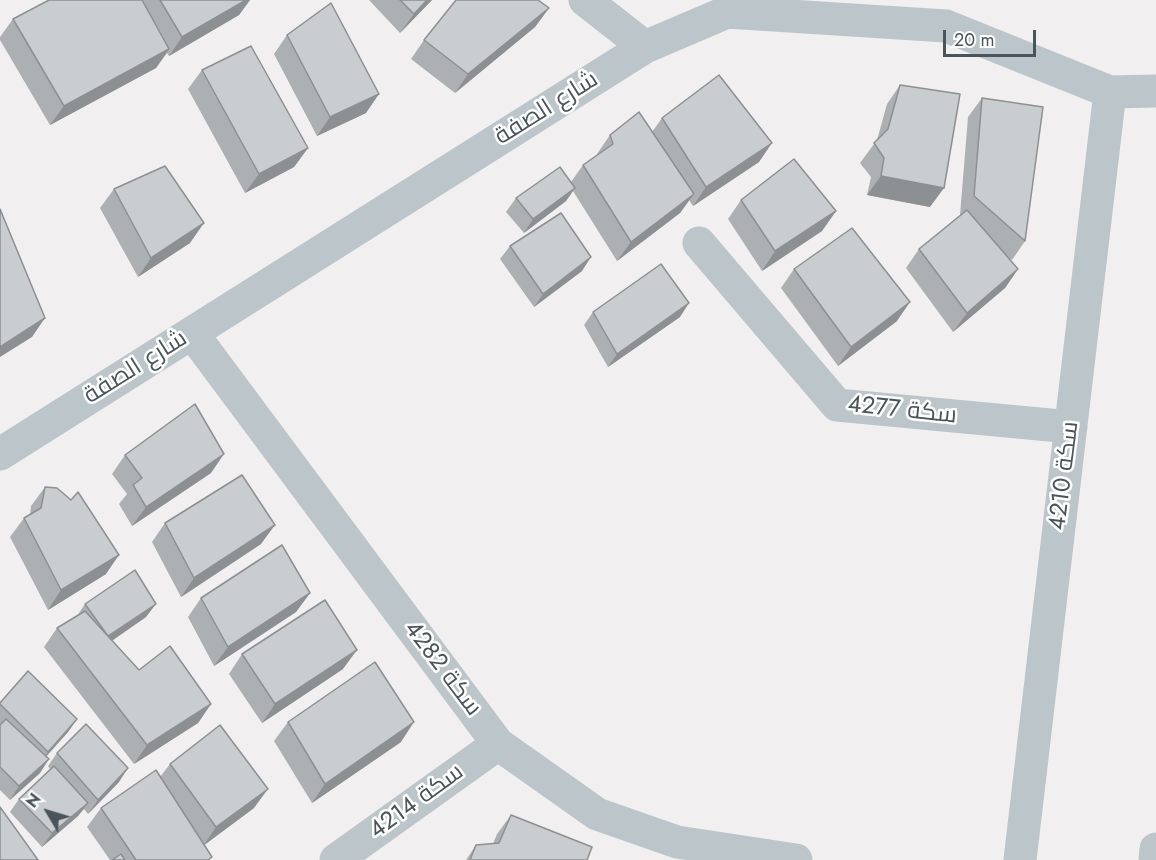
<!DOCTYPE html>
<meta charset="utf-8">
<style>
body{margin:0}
#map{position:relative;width:1156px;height:860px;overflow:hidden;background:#f1efef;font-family:Jost,sans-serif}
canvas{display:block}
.north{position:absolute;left:18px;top:782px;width:60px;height:60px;-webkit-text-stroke:4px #fff;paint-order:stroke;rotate:308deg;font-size:16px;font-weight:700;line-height:24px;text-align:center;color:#49555a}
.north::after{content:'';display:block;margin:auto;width:21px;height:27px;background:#49555a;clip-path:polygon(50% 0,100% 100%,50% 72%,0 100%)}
.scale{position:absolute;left:943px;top:30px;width:93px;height:27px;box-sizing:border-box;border:3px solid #49555a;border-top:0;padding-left:8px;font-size:18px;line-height:21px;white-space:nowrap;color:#49555a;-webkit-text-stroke:4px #fff;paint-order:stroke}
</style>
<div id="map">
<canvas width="1156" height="860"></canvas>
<div class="north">N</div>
<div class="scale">20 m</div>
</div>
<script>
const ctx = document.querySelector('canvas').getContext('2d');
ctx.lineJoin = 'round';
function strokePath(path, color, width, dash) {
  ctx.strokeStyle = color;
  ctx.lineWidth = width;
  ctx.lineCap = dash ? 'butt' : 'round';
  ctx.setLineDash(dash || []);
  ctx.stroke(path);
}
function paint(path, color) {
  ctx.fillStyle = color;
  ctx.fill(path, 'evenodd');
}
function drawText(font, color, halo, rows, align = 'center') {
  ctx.font = font + ' Jost,Cairo,sans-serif';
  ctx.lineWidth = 5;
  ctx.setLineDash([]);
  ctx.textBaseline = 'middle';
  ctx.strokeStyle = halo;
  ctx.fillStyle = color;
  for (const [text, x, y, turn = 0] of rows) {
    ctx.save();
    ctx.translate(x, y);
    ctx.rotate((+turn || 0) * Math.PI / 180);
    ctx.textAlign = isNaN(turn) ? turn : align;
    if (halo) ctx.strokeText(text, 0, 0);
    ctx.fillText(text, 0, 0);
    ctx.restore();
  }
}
const minor = new Path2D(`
 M 585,0 L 645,47
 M 699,243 L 837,405 L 1071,427
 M 192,333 L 498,744 L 597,814 L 677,842 L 796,860
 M 0,454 L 645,47 L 727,12 L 946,26 L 1110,92 L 1156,91
 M 336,860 L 498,744
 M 1020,860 L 1110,92
 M 1155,860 L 1156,849`);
const wall = new Path2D(`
 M 49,0 L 250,0 L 239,15 L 169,56 L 167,53 L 156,68 L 50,125 L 0,40 L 0,37 L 13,19 Z
 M 369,0 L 432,0 L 400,33 Z
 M 549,8 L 535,27 L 455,93 L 411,59 L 424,40 Z
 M 287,35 L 366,113 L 317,136 L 274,54 Z
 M 202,70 L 308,148 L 294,167 L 245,193 L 188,89 Z
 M 900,85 L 930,207 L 867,195 L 871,177 L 860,163 L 877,140 L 887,104 Z
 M 982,98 L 1025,241 L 1012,260 L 1008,257 L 1018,269 L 1005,288 L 953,332 L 906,268 L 919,249 L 960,215 L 968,117 Z
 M 662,118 L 759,162 L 693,206 L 689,200 L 680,213 L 617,261 L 573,191 L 566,201 L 524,233 L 506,212 L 516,198 L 571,182 L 583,165 L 597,155 L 597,154 L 610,135 L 652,132 Z
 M 114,189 L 190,243 L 138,277 L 100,208 Z
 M 741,200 L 836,211 L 822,231 L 762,271 L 728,219 Z
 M 510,246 L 582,271 L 534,307 L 500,259 Z
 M 794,269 L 897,321 L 838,366 L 781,288 Z
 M 593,312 L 680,317 L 608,367 L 584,325 Z
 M 125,455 L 211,473 L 132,526 L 119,504 L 127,494 L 112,474 Z
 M 45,487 L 106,574 L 48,610 L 10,537 L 24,518 L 30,515 L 31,506 Z
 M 165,523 L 261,544 L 181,597 L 152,542 Z
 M 310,593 L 296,612 L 214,666 L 188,617 L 201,598 Z
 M 85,604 L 146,617 L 112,641 L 139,670 L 211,704 L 198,723 L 134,764 L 44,647 L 57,628 L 77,616 Z
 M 242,654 L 343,669 L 262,723 L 229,674 Z
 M 0,703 L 77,719 L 68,732 L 46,757 L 40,773 L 10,800 L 0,790 Z
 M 288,722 L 401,742 L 312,803 L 274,741 Z
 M 57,753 L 119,782 L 88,814 L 84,809 L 78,816 L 42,847 L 10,812 L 19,799 L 50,769 L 48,766 Z
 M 170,764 L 254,808 L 204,845 L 210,860 L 110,860 L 87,827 L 101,808 L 160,777 Z
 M 511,815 L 587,860 L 466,860 L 476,845 L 493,844 L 497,834 Z`);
const shadedWall = new Path2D(`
 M 246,0 L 250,0 L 239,15 L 169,56 L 182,37 Z
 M 427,0 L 432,0 L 400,33 L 414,14 Z
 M 549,8 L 535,27 L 455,93 L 468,74 Z
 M 169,49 L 156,68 L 50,125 L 64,106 Z
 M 379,94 L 366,113 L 317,136 L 330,117 Z
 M 772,143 L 759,162 L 693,206 L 706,187 Z
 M 308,148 L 294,167 L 245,193 L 259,174 Z
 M 881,176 L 944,188 L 930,207 L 867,195 Z
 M 575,188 L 566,201 L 524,233 L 533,219 Z
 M 694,194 L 680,213 L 617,261 L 631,242 Z
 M 836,211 L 822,231 L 762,271 L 775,251 Z
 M 204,223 L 190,243 L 138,277 L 151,258 Z
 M 591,257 L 582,271 L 534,307 L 543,294 Z
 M 1018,269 L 1005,288 L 953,332 L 967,313 Z
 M 910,302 L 897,321 L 838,366 L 851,347 Z
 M 689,303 L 680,317 L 608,367 L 617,354 Z
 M 45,318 L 32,337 L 0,357 L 0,347 Z
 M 224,454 L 211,473 L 132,526 L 146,507 Z
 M 275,525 L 261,544 L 181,597 L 194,578 Z
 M 119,555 L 106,574 L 48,610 L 61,590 Z
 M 310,593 L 296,612 L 214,666 L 228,647 Z
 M 156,604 L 146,617 L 98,650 L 107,637 Z
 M 357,650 L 343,669 L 262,723 L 275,704 Z
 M 211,704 L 198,723 L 134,764 L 147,745 Z
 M 77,719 L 68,732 L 38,765 L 48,752 Z
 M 414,722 L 401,742 L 312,803 L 325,784 Z
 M 49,759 L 40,773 L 10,800 L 19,786 Z
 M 128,768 L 119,782 L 88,814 L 98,800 Z
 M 268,789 L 254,808 L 203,846 L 216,827 Z
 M 88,803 L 78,816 L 42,847 L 52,833 Z`);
const building = new Path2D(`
 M 49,0 L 142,0 L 169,49 L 64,106 L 13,19 Z
 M 160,0 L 246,0 L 182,37 Z
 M 400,0 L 427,0 L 414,14 Z
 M 456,0 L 538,0 L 549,8 L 468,74 L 424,40 Z
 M 331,3 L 379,94 L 330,117 L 287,35 Z
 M 251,46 L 308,148 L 259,174 L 202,70 Z
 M 719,75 L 772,143 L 706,187 L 662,118 Z
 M 900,85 L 960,94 L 944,188 L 881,176 L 884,158 L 874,143 L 888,129 Z
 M 982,98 L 1043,107 L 1025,241 L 974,196 Z
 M 639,112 L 694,194 L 631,242 L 583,165 L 613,144 L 610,135 Z
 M 794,159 L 836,211 L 775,251 L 741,200 Z
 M 165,166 L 204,223 L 151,258 L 114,189 Z
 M 560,167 L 575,188 L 533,219 L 516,198 Z
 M 0,209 L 45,318 L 0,347 Z
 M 967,210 L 1018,269 L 967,313 L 919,249 Z
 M 561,213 L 591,257 L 543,294 L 510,246 Z
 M 852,228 L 910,302 L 851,347 L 794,269 Z
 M 661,264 L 689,303 L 617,354 L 593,312 Z
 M 195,404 L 224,454 L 146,507 L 133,485 L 142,478 L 125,455 Z
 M 242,475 L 275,525 L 194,578 L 165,523 Z
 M 45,487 L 57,488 L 71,500 L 78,492 L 119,555 L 61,590 L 24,518 L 41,508 Z
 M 282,545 L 310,593 L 228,647 L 201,598 Z
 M 135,570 L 156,604 L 108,636 L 85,604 Z
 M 325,600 L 357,650 L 275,704 L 242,654 Z
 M 85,611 L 139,670 L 170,646 L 211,704 L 147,745 L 57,628 Z
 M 375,662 L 414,722 L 325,784 L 288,722 Z
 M 28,671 L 77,719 L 48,752 L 0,704 L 0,703 Z
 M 6,719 L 49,759 L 19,786 L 0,767 L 0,725 Z
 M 86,724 L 128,768 L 98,800 L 57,753 Z
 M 220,725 L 268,789 L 216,827 L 170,764 Z
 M 54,766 L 88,803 L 52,833 L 19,799 Z
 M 156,770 L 212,857 L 208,860 L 136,860 L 101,808 Z
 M 0,807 L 38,860 L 0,860 Z
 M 511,815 L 592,847 L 587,860 L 470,860 L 476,845 L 499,843 Z
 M 121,854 L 125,860 L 112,860 Z`);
const streetNames = [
 ["شارع الصفة",547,109,-32],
 ["شارع الصفة",136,368,-32],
 ["سكة 4277",902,411,6],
 ["سكة 4210",1065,476,-83],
 ["سكة 4282",442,669,53],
 ["سكة 4214",417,802,-36]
];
strokePath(minor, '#bcc5ca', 33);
paint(wall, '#adb0b3');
paint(shadedWall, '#8d9092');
paint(building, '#c9cdd0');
strokePath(building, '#8d9092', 1.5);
drawText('24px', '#49555a', '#fff', streetNames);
</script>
